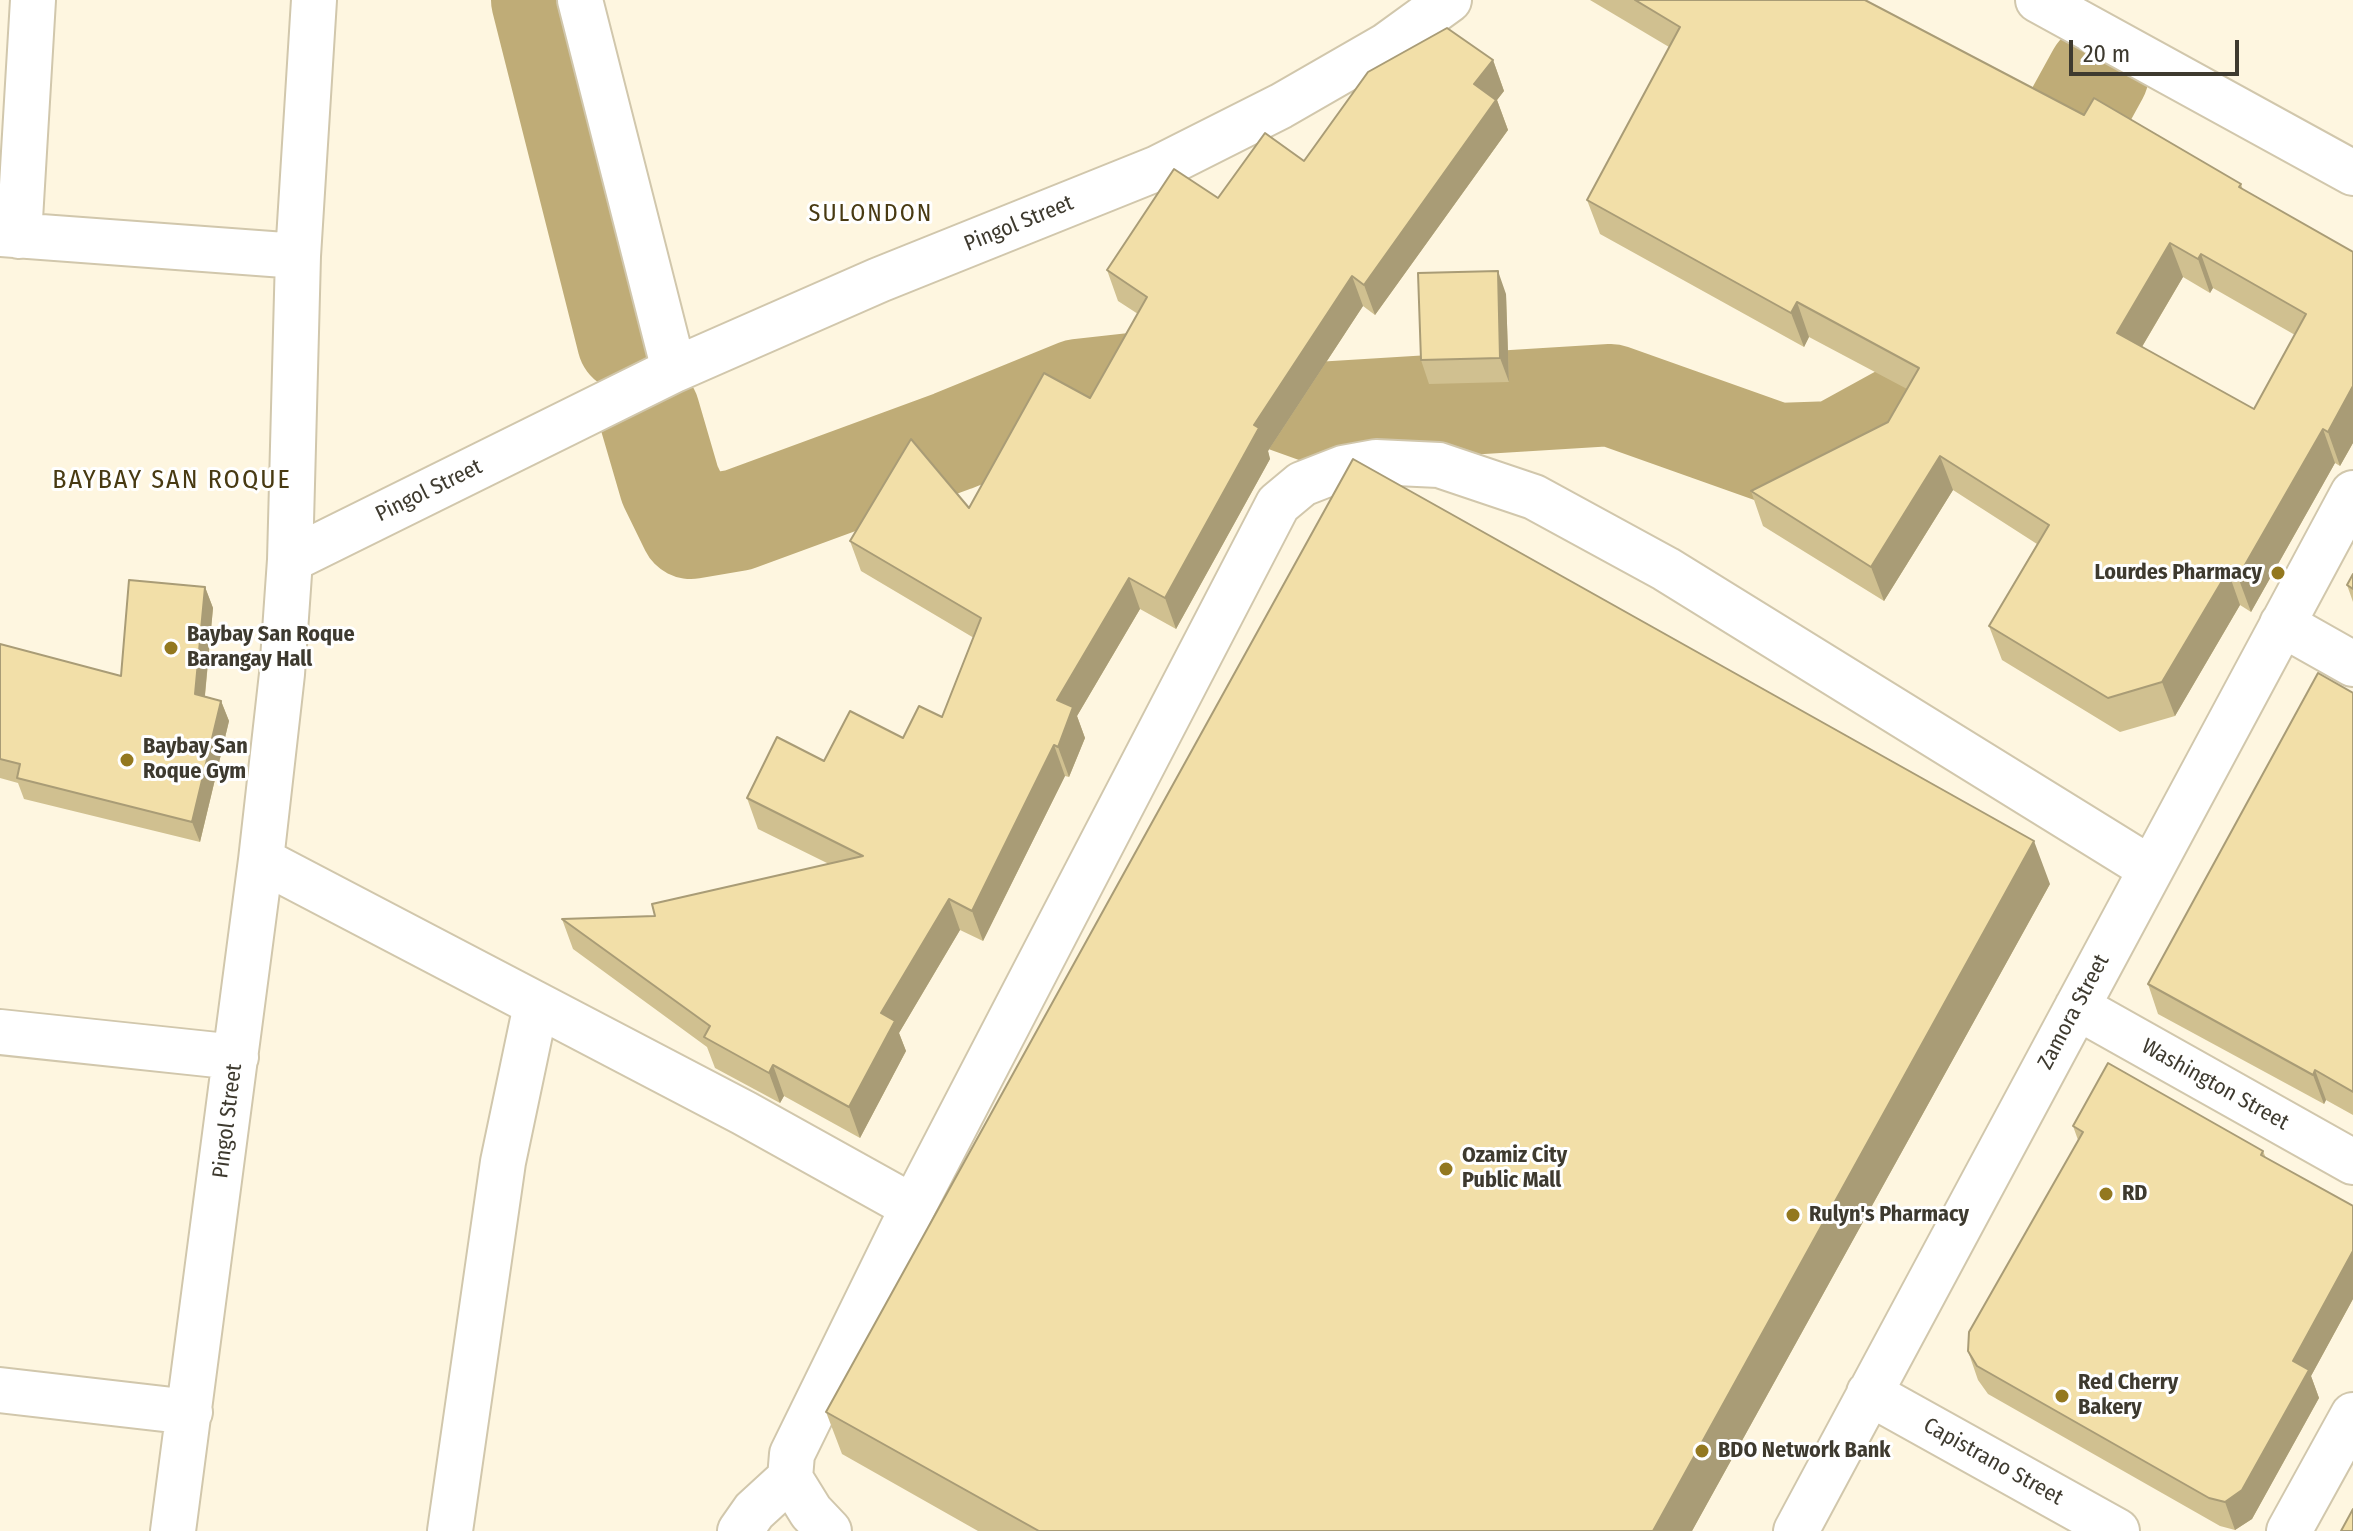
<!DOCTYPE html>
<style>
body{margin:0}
#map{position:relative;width:2353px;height:1531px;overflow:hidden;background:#fef6e0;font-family:"Fira Sans Condensed",sans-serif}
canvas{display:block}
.scale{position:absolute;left:2069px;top:40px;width:170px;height:36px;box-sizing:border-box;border:4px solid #3e3a2f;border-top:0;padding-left:10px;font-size:24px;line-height:28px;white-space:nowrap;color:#3e3a2f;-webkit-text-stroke:6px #fff;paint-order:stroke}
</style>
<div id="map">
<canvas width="2353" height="1531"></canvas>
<div class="scale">20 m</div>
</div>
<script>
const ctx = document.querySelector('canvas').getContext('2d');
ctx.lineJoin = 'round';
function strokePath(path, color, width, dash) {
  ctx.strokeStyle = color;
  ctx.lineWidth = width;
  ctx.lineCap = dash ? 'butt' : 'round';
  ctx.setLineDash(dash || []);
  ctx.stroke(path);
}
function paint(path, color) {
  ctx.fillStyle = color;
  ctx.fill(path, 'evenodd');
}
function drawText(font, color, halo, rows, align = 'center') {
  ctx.font = font + ' "Fira Sans Condensed",sans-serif';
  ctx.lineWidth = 6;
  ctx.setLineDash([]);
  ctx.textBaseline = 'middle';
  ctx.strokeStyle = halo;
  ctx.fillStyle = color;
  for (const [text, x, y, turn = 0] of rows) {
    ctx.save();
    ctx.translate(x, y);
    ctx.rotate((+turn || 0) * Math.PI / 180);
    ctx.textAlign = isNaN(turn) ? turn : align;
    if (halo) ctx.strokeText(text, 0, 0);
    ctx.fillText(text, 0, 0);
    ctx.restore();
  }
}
const river = new Path2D(`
 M 542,0 L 628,341
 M 2010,234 L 2098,74
 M 649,413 L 670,485 L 691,528 L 738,520 L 953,441 L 1078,390 L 1204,376 L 1241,385 L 1319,413 L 1611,395 L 1777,454 L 1835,452 L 1915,408 L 1936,369`);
const minor = new Path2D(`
 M 580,0 L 674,370
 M 2038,0 L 2353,173
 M 0,234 L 298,256
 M 19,236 L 33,0
 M 290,560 L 674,370 L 879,280 L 1158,168 L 1281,106 L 1387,45 L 1449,0
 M 2282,624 L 2353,664
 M 261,860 L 744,1113 L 913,1207
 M 2077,1007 L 2353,1162
 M 0,1032 L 236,1057
 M 0,1390 L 190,1412
 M 1869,1393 L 2117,1531
 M 173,1531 L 261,860 L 282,674 L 290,560 L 298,256 L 314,0
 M 450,1531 L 503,1162 L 536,1005
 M 740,1531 L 754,1511 L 790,1478
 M 829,1531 L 811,1512 L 790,1478 L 792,1454 L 913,1207 L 1278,504 L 1302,484 L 1343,468 L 1376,462 L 1439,465 L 1534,497 L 1666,569 L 2151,869
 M 1796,1531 L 2353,493
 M 2289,1531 L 2353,1415`);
const wall = new Path2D(`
 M 1590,0 L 1865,0 L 2084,115 L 2241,184 L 2243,190 L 2353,252 L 2353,443 L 2340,466 L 2335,463 L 2251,612 L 2240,605 L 2175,716 L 2120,732 L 2002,660 L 1989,626 L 2037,544 L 1953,490 L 1884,601 L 1763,526 L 1751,491 L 1888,422 L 1907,389 L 1809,337 L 1804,347 L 1600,234 L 1587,200 L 1669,47 ZM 2183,277 L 2210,293 L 2213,288 L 2295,335 L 2254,409 L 2142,347 Z
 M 1493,60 L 1504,91 L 1497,100 L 1508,130 L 1375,315 L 1363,306 L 1268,451 L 1270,459 L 1176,629 L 1140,609 L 1077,716 L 1085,738 L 1069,777 L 1065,776 L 983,941 L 960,930 L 899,1033 L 906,1051 L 860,1138 L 784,1096 L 780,1103 L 715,1068 L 707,1047 L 573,949 L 562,919 L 655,916 L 829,864 L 758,829 L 747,798 L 824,761 L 903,738 L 942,717 L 974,638 L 861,571 L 850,541 L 969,508 L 1090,398 L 1138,314 L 1118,301 L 1107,270 L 1218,198 L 1304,161 Z
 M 1506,294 L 1509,382 L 1429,384 L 1421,360 Z
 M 2353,574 L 2353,602 L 2347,585 Z
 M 205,587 L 213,608 L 205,696 L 221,701 L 229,721 L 200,842 L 24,799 L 18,783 L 0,778 L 0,644 L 121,676 Z
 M 2353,693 L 2353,1115 L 2326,1100 L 2324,1104 L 2158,1014 L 2148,984 Z
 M 2050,884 L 1692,1531 L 978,1531 L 842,1454 L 826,1412 Z
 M 2073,1126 L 2263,1151 L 2266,1158 L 2353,1206 L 2353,1299 L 2311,1376 L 2319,1398 L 2252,1519 L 2235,1530 L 2220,1526 L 1988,1394 L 1978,1380 L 1968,1351 L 2078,1140 Z`);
const shadedWall = new Path2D(`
 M 1493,60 L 1504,91 L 1497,100 L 1508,130 L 1375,315 L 1364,285 L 1474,84 Z
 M 2170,243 L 2183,277 L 2130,367 L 2117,333 Z
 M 2201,254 L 2213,288 L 2210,293 L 2198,259 Z
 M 1498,271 L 1506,294 L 1509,382 L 1500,358 Z
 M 1352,276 L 1363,306 L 1268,451 L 1270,459 L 1176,629 L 1165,598 L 1254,425 Z
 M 1797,302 L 1809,337 L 1804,347 L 1791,313 Z
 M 2353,386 L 2353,443 L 2340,466 L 2328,432 Z
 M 2323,429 L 2335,463 L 2251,612 L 2238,577 Z
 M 1940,456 L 1953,490 L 1884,601 L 1871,567 Z
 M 2228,571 L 2240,605 L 2175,716 L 2162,682 Z
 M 1129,578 L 1140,609 L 1077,716 L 1085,738 L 1069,777 L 1058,747 L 1057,700 Z
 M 205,587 L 213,608 L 203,715 L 195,694 Z
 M 221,701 L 229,721 L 200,842 L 192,822 Z
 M 1054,745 L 1065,776 L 983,941 L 972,911 Z
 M 2034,841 L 2050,884 L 1692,1531 L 1653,1531 Z
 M 949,899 L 960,930 L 899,1033 L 906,1051 L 860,1138 L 849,1107 L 881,1013 Z
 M 773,1065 L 784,1096 L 780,1103 L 769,1073 Z
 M 2315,1070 L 2326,1100 L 2324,1104 L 2313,1075 Z
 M 2353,1251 L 2353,1299 L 2311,1376 L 2319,1398 L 2252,1519 L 2235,1530 L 2225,1502 L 2293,1361 Z`);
const building = new Path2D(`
 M 1635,0 L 1865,0 L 2084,115 L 2094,98 L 2241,184 L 2239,187 L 2353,252 L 2353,386 L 2328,432 L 2323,429 L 2238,577 L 2228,571 L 2162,682 L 2108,698 L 1989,626 L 2049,525 L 1940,456 L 1871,567 L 1751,491 L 1888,422 L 1919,368 L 1797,302 L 1791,313 L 1587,200 L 1680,27 ZM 2170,243 L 2198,259 L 2201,254 L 2306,314 L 2254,409 L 2117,333 Z
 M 1447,28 L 1493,60 L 1474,84 L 1496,100 L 1364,285 L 1352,276 L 1254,425 L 1259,428 L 1165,598 L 1129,578 L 1057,700 L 1073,707 L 1058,747 L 1054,745 L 972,911 L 949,899 L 881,1013 L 895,1021 L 849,1107 L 773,1065 L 769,1073 L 704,1037 L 710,1026 L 562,919 L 655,916 L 652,904 L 863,856 L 747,798 L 777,737 L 824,761 L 850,711 L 903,738 L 919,706 L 942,717 L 981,618 L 850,541 L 911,439 L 969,508 L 1044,373 L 1090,398 L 1147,297 L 1107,270 L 1174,169 L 1218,198 L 1265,133 L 1304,161 L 1368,72 Z
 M 1498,271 L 1500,358 L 1421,360 L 1418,273 Z
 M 1353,459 L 2034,841 L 1653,1531 L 1039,1531 L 826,1412 Z
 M 2353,574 L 2353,589 L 2347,585 Z
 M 129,580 L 205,587 L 195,694 L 221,701 L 192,822 L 17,778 L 20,764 L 0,759 L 0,644 L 121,676 Z
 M 2318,673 L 2353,693 L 2353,1092 L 2315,1070 L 2313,1075 L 2148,984 Z
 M 2108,1063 L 2263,1151 L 2261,1155 L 2353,1206 L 2353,1251 L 2293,1361 L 2309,1370 L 2242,1490 L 2225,1502 L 2209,1498 L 1977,1366 L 1968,1351 L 1969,1332 L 2083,1132 L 2073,1126 Z
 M 2353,1509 L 2353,1531 L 2341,1531 Z`);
const markers = [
 [2278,573,8,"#93781f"],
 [171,648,8,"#93781f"],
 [127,760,8,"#93781f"],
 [1446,1169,8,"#93781f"],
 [2106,1194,8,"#93781f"],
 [1793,1215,8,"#93781f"],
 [2062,1396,8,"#93781f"],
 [1702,1451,8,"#93781f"]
];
const streetNames = [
 ["Pingol Street",1019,224,-22],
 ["Pingol Street",429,491,-26],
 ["Zamora Street",2074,1012,-62],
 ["Washington Street",2215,1085,29],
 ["Pingol Street",228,1121,-83],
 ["Capistrano Street",1993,1462,29]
];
const poiNames = [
 ["Lourdes Pharmacy",2262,573,"right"],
 ["Baybay San Roque",187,635],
 ["Barangay Hall",187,660],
 ["Baybay San",143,747],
 ["Roque Gym",143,772],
 ["Ozamiz City",1462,1156],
 ["Public Mall",1462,1181],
 ["RD",2122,1194],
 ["Rulyn's Pharmacy",1809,1215],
 ["Red Cherry",2078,1383],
 ["Bakery",2078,1408],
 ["BDO Network Bank",1718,1451]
];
const neighbourhoodNames = [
 ["SULONDON",871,214]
];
const quarterNames = [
 ["BAYBAY SAN ROQUE",172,481]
];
strokePath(river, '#bfac77', 102);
strokePath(minor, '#d1c7ac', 48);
strokePath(minor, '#fff', 44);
paint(wall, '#d0c090');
paint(shadedWall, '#a99c76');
paint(building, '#f2dfa8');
strokePath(building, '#a99c76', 2);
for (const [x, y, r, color] of markers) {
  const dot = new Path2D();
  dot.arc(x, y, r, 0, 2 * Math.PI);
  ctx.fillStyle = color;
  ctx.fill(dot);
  strokePath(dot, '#fff', 3);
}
drawText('22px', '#3e3a2f', '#fff', streetNames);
drawText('bold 22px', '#3e3a2f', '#fff', poiNames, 'left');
ctx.letterSpacing = '2px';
drawText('24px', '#483a12', '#fff', neighbourhoodNames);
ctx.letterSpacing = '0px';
ctx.letterSpacing = '2px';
drawText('26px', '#483a12', '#fff', quarterNames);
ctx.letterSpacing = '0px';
</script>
